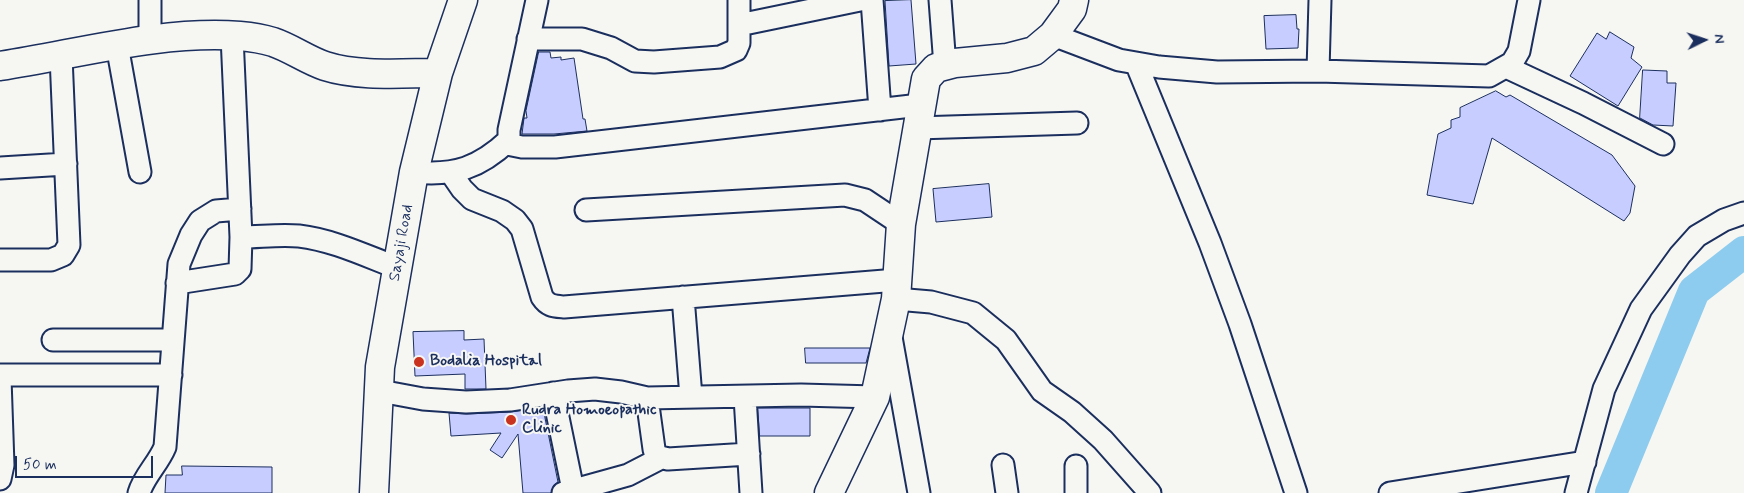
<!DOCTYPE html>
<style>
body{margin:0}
#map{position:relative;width:1744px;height:493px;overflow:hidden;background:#f6f6f2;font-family:Mynerve,sans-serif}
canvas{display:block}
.north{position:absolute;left:1679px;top:15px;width:50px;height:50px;-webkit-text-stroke:4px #f6f6f2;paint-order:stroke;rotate:86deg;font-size:14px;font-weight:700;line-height:20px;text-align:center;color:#1b2f5e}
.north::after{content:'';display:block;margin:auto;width:18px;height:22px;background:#1b2f5e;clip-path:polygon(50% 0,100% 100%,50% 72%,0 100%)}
.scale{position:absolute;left:15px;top:456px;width:138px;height:22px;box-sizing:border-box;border:2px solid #1b2f5e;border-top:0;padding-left:6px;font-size:15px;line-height:18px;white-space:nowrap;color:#1b2f5e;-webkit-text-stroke:4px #f6f6f2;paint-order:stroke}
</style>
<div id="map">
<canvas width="1744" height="493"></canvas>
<div class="north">N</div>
<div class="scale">50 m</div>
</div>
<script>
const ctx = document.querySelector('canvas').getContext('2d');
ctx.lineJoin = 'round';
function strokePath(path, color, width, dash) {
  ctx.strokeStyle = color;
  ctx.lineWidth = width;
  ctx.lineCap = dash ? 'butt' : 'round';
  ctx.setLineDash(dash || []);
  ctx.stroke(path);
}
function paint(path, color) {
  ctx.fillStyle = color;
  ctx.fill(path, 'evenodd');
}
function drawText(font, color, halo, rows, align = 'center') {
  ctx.font = font + ' Mynerve,sans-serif';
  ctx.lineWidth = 4;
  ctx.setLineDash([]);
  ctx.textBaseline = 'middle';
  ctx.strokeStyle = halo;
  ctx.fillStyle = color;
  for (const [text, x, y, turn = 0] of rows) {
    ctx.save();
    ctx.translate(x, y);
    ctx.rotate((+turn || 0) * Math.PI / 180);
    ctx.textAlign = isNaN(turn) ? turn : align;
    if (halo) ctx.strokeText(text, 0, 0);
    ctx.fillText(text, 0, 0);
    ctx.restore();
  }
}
const river = new Path2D(`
 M 1611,493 L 1694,291 L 1744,252`);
const building = new Path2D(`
 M 911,0 L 916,64 L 889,66 L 885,1 Z
 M 1296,15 L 1297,29 L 1299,29 L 1298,48 L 1266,49 L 1264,16 Z
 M 1610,32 L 1634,47 L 1631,58 L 1642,67 L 1618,106 L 1570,76 L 1597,33 L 1606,39 Z
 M 539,52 L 550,52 L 551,58 L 561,57 L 561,60 L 574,58 L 583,119 L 585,119 L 587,131 L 554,134 L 522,134 L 524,118 L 527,118 L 526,111 Z
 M 1643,70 L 1667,71 L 1667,83 L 1676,83 L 1673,126 L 1653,125 L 1640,118 Z
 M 1496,91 L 1506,97 L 1510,95 L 1612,155 L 1635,186 L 1630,213 L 1624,221 L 1492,138 L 1473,204 L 1427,195 L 1438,134 L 1451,128 L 1451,120 L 1460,117 L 1460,108 Z
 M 989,184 L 992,217 L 936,222 L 933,189 Z
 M 464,331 L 464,340 L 484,339 L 486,389 L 465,389 L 465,374 L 415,376 L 413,332 Z
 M 805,348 L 870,348 L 866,363 L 806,363 Z
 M 543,408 L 558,482 L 554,485 L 551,493 L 523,493 L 518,434 L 502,458 L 490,450 L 501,433 L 451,436 L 449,413 L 467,414 L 511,412 Z
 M 758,408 L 810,408 L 810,436 L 760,436 Z
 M 182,466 L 272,467 L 272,493 L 165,493 L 166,475 L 182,475 Z`);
const street = new Path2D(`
 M 537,0 L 509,130 L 509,140 L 512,145 L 522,147 L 555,147 L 920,105
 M 872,0 L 880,110
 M 940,0 L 945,66
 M 739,25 L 860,0
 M 1053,35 L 1119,60 L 1159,67 L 1217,72 L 1318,71 L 1489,76 L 1512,63 L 1519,51 L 1529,0
 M 528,39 L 582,39 L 611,48 L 635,61 L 654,62 L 720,57 L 736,50 L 739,43 L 739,0
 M 150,41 L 150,0
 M 117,45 L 140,172
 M 1136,63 L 1210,243 L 1240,324 L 1296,493
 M 1506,67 L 1583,103 L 1663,144
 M 1318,71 L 1320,0
 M 917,128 L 1077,123
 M 0,168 L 66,164
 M 414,172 C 455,176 479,168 509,140
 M 451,173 L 462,189 L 472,199 L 502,211 L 515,220 L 522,229 L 542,297 C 548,306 553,306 564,307 L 897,280
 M 586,210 L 845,195 L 865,200 L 901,224
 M 241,237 C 260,237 280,234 299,236 C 333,240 366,256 398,268
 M 0,260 L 51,260 L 63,255 L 69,245 L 61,56
 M 177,283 L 235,274 L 240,269 L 241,237 L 232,36
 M 683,297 L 691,397
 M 896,299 L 931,302 L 973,313 L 1006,340 L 1042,391 L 1072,412 L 1103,440 L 1150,493
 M 891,337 L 919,493
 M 53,340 L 173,340
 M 0,375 L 171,375
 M 0,378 L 3,465 L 0,479
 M 380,391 L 423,399 L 466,402 L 510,400 L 568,391 L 595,389 L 621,392 L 647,398 L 801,395 L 875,397
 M 553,393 L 573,490
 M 745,397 L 751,493
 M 647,398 L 654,449 L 656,456 L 668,459 L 749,454
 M 1003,465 L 1007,493
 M 1076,466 L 1076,493
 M 139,493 C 144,476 158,464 165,447 L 179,264 L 191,235 L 200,221 L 216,211 L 240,209
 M 563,493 L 628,475 L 661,458
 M 1390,493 L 1585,462
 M 1576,493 L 1604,389 L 1641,309 L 1680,255 L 1697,236 L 1724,220 L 1744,213`);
const secondary = new Path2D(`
 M 0,66 C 78,54 161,30 240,36 C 251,37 263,39 273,42 C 291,48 307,60 325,66 C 359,77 403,73 438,73
 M 374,493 L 380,367 L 414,172 L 438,73 L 463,0`);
const primary = new Path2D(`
 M 829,493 L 875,397 L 896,299 L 901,224 L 926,79 L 936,68 L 955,63 L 1007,58 L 1034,51 L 1053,35 L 1072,9 L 1074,0`);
const markers = [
 [419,362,6,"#c8321e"],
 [511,420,6,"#c8321e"]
];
const streetNames = [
 ["Sayaji Road",402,243,-80]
];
const poiNames = [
 ["Bodalia Hospital",430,362],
 ["Rudra Homoeopathic",522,411],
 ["Clinic",522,429]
];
strokePath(river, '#8dccee', 32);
paint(building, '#c8cdff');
strokePath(building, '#1b2f5e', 1);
strokePath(street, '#1b2f5e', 25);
strokePath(secondary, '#1b2f5e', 31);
strokePath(primary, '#1b2f5e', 31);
strokePath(street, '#f6f6f2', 21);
strokePath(secondary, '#f6f6f2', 28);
strokePath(primary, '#f6f6f2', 28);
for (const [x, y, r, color] of markers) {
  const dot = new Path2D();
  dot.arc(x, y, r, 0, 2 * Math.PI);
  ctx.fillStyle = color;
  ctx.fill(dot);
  strokePath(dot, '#f6f6f2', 2);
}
drawText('16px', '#1b2f5e', '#f6f6f2', streetNames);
drawText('bold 16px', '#1b2f5e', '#f6f6f2', poiNames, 'left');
</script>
